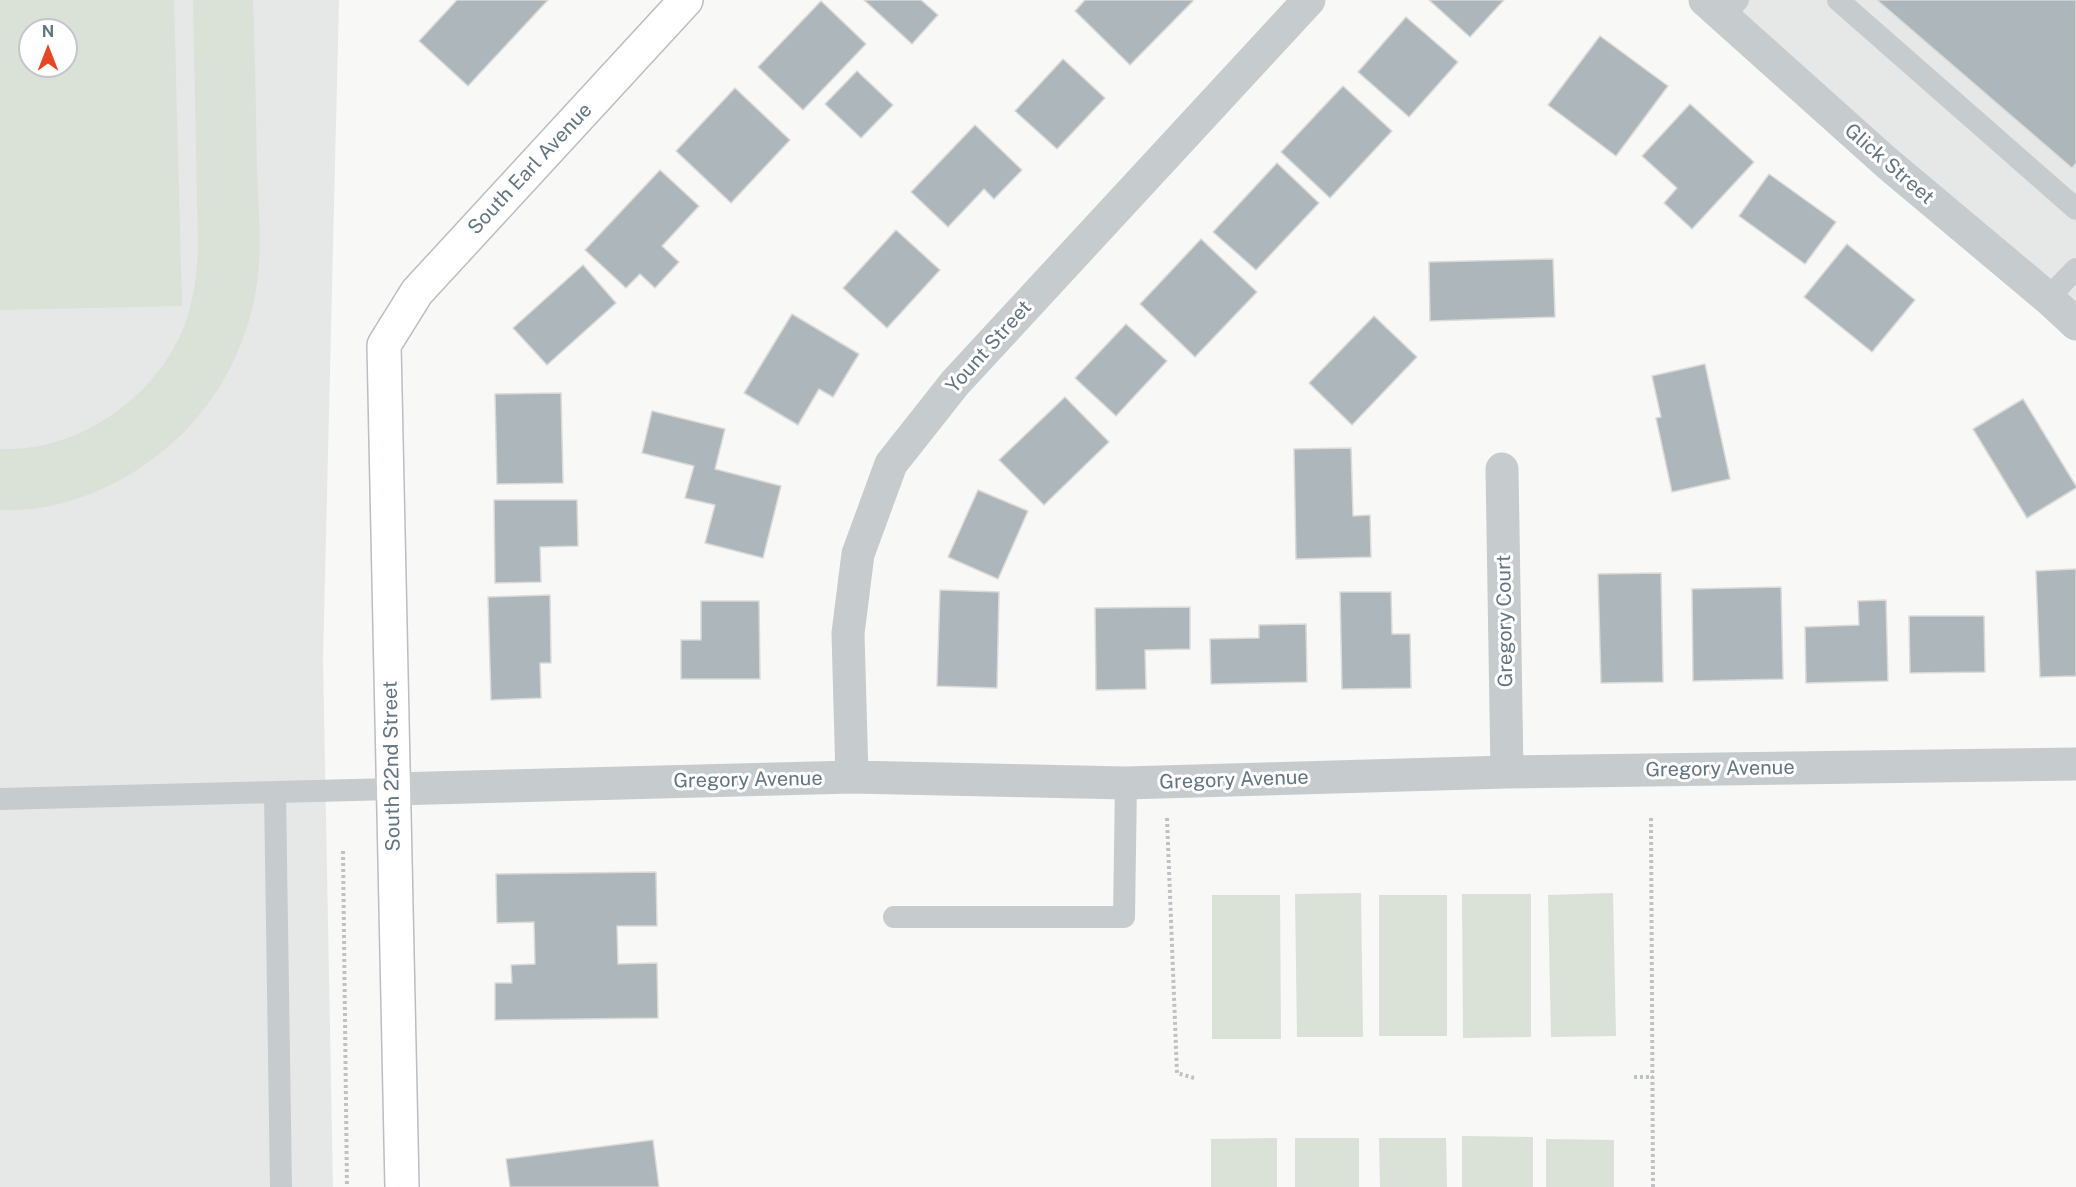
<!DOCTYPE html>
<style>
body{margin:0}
#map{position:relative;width:2076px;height:1187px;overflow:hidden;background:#f8f8f6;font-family:"Public Sans",sans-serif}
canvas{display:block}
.north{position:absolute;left:18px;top:18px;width:60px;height:60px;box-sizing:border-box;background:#fff;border:2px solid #c0c8cd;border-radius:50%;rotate:0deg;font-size:16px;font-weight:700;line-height:24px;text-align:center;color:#627682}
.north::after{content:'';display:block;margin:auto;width:21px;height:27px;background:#eb4423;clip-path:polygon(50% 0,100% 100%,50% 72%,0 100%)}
</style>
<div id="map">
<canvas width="2076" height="1187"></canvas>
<div class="north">N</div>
</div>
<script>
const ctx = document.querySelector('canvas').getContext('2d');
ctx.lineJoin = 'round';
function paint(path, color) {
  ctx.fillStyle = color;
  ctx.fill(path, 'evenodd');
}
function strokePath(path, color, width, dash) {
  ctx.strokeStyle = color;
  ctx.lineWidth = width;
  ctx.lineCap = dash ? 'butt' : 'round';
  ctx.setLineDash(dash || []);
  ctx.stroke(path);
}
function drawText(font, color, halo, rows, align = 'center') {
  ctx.font = font + ' "Public Sans",sans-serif';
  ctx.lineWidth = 6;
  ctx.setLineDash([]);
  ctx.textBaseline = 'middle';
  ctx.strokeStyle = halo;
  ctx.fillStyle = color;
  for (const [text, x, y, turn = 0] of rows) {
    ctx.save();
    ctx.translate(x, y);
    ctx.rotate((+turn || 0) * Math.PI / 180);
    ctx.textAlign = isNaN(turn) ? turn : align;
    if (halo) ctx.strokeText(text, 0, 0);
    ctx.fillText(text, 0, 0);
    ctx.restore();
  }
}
const built = new Path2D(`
 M 0,0 L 339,0 L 323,659 L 333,1187 L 0,1187 ZM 30,30 L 66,30 L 66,66 L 30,66 Z
 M 1705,0 L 2076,0 L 2076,324 Z`);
const green = new Path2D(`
 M 0,0 L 174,0 L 182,306 L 0,310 ZM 30,30 L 66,30 L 66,66 L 30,66 Z
 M 193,0 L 253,0 C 255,56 256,112 257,168 C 258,208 263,251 256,290 C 243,365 201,429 137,470 C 98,495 47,513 0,510 L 0,449 C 83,453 169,389 190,308 C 195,289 197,269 198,249 Z
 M 1361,893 L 1363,1037 L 1297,1037 L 1295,894 Z
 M 1613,893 L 1616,1036 L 1551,1037 L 1548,895 Z
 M 1462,894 L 1531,894 L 1531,1037 L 1463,1038 Z
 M 1212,895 L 1280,895 L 1281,1039 L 1212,1039 Z
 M 1379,895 L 1447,895 L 1447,1036 L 1379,1036 Z
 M 1462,1136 L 1533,1137 L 1533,1187 L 1462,1187 Z
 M 1277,1138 L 1277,1187 L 1211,1187 L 1211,1139 Z
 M 1295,1138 L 1359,1138 L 1359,1187 L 1295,1187 Z
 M 1379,1138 L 1446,1138 L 1447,1187 L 1380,1187 Z
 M 1546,1139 L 1614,1140 L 1614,1187 L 1546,1187 Z`);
const building = new Path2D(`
 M 457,0 L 548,0 L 468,86 L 419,41 Z
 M 864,0 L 921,0 L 938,15 L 912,44 Z
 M 1085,0 L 1192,0 L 1193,1 L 1130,65 L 1075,11 Z
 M 1429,0 L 1504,0 L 1470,37 Z
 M 1877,0 L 2076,0 L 2076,163 L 2072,168 Z
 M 821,1 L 866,44 L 803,110 L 758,67 Z
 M 1406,17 L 1458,62 L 1409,117 L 1358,72 Z
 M 1600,36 L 1668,86 L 1616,156 L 1548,105 Z
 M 1063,59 L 1105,98 L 1057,149 L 1015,111 Z
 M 857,71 L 893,105 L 861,138 L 825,104 Z
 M 1343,86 L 1392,131 L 1330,198 L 1281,152 Z
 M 735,88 L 790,140 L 731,203 L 676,151 Z
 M 1690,104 L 1754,162 L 1692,229 L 1664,203 L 1677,188 L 1642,156 Z
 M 975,125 L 1022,170 L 994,199 L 984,189 L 948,227 L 911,192 Z
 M 1277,163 L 1319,203 L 1256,270 L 1213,232 Z
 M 660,170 L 699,206 L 662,246 L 679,262 L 655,288 L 640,274 L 626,288 L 585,250 Z
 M 1769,174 L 1836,222 L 1805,264 L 1739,216 Z
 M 896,230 L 940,270 L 887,328 L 843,288 Z
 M 1201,239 L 1257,292 L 1195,357 L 1140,304 Z
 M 1847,244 L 1915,300 L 1872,352 L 1804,297 Z
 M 1553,259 L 1555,317 L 1430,321 L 1429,262 Z
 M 583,265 L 616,303 L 547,365 L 513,328 Z
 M 792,314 L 859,354 L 833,397 L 819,389 L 798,425 L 744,393 Z
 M 1374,316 L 1417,357 L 1352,425 L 1309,383 Z
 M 1126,324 L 1167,361 L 1116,416 L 1075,378 Z
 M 1705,364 L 1730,479 L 1672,492 L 1656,418 L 1661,417 L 1652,376 Z
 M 561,393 L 563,483 L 497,484 L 495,394 Z
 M 1065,397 L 1109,442 L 1044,505 L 999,460 Z
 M 2023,399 L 2076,486 L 2076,488 L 2027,518 L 1973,429 Z
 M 652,411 L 725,429 L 715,469 L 781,486 L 763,558 L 705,543 L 715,505 L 685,498 L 694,466 L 642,453 Z
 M 1351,448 L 1353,516 L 1370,515 L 1371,557 L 1296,559 L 1294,449 Z
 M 978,490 L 1028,511 L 998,579 L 948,557 Z
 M 494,500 L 577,500 L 578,546 L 540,547 L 541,582 L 495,583 Z
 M 2076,569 L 2076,676 L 2040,677 L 2036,571 Z
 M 1661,573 L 1663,682 L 1601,683 L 1598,574 Z
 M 1781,587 L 1783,679 L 1693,681 L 1692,589 Z
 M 940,590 L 999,592 L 997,688 L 937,686 Z
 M 1340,592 L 1391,592 L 1392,634 L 1410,634 L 1411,688 L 1342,689 Z
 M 550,595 L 551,663 L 540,663 L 541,698 L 491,700 L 488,597 Z
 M 1886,600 L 1888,681 L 1806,683 L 1805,627 L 1859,625 L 1858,601 Z
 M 701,601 L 759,601 L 760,679 L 681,679 L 681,640 L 701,640 Z
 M 1190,607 L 1190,649 L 1145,650 L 1146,689 L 1096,690 L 1095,608 Z
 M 1909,616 L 1984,616 L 1985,672 L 1910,673 Z
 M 1306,624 L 1307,682 L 1211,684 L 1210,639 L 1259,638 L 1259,625 Z
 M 656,872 L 657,926 L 617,926 L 618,964 L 657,963 L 658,1018 L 495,1020 L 495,983 L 512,983 L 511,965 L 535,964 L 534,922 L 497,923 L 496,874 Z
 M 653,1140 L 659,1187 L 510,1187 L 506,1159 Z`);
const path = new Path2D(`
 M 1167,818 L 1177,1073 L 1194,1078
 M 1651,818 L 1653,1187
 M 343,851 L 347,1187
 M 1634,1077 L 1653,1077`);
const lane = new Path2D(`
 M 1838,0 L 2076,209
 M 1723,17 L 1738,0
 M 2048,298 L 2076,269
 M 275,792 L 281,1187
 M 0,799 L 393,789
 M 894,917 L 1124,917 L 1126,783`);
const street = new Path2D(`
 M 1705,0 L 1887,163 L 2048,298 L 2076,324
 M 1502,469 L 1507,772
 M 852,777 L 848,633 L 858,554 L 891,464 L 955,383 L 1309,0
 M 393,789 L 852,777 L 1126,783 L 1507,772 L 2076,764`);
const secondary = new Path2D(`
 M 402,1187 L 384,345 L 417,292 L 686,0`);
const streetNames = [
 ["Glick Street",1889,164,41],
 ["South Earl Avenue",530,169,-47],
 ["Yount Street",989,347,-48],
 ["Gregory Court",1505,621,-91],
 ["South 22nd Street",392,766,-91],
 ["Gregory Avenue",1720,769,-1],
 ["Gregory Avenue",748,780,-1],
 ["Gregory Avenue",1234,780,-2]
];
paint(built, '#e6e8e7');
paint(green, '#dae1d6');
paint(building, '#acb6bb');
strokePath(building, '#dadad8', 1.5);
strokePath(secondary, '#b8bec2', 36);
strokePath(path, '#bfc2c4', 4, [3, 3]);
strokePath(lane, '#c6cbcd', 22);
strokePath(street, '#c6cbcd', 33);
strokePath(secondary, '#fff', 33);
drawText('20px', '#627682', '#fff', streetNames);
</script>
